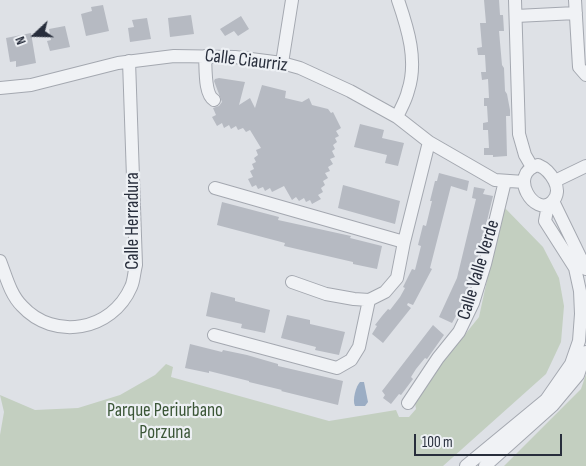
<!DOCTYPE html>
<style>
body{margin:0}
#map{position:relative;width:586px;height:466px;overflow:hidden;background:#dee1e6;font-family:"Sofia Sans Condensed",sans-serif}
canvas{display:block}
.north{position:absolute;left:10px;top:10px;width:50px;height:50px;-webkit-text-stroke:4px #edf0f4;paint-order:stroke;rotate:249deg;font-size:14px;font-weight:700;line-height:20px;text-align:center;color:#282e3c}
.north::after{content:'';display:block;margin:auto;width:18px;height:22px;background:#282e3c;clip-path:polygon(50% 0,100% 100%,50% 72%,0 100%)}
.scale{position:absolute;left:414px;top:434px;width:148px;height:22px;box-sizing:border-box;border:2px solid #282e3c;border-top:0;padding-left:6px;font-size:15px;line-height:18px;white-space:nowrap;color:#282e3c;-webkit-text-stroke:4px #edf0f4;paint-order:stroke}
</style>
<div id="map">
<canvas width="586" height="466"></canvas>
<div class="north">N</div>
<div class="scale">100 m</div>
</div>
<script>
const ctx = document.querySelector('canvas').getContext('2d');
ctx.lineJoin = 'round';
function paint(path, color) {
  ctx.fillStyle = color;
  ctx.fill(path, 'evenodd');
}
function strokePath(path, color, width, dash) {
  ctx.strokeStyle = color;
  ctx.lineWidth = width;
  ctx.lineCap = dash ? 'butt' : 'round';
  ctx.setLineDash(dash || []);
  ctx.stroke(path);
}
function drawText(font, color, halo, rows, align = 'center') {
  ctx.font = font + ' "Sofia Sans Condensed",sans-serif';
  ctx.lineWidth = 4.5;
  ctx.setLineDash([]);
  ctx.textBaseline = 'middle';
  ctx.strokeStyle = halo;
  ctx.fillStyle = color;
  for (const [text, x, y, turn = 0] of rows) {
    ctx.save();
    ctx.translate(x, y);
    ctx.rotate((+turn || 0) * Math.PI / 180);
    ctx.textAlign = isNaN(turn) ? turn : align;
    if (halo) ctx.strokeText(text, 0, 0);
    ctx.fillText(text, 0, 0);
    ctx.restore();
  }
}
const green = new Path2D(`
 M 503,206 L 543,247 L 559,278 L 564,306 L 561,342 L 546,374 L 443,466 L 0,466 L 0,435 L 4,412 L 0,395 L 35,410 L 78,408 L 120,395 L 155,375 L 166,364 L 173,367 L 171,377 L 329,421 L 396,410 L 399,417 L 409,417 L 416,409 L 414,398 L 479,317 Z
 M 586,374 L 586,466 L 504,466 L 581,389 Z`);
const water = new Path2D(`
 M 360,382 L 364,382 L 368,402 L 365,406 L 355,406 C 352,400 356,386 360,382 Z`);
const building = new Path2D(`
 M 484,0 L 499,0 L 500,15 L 503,15 L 504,31 L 499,31 L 502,65 L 504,68 L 505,91 L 507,94 L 510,110 L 510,116 L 506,116 L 507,156 L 493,157 L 493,155 L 484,155 L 484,148 L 489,148 L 488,130 L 483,130 L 483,123 L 488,122 L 487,106 L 484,106 L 484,98 L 489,98 L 488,79 L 482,80 L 481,72 L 486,72 L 485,55 L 478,55 L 477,48 L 482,47 L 480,23 L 486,23 Z
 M 103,5 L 109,31 L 86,36 L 81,14 L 92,11 L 91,7 Z
 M 191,15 L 194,34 L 170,37 L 168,18 Z
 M 241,16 L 249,29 L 238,36 L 234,31 L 225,36 L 220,29 Z
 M 147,18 L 151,39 L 130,42 L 128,28 L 134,27 L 132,20 Z
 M 65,26 L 70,47 L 50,51 L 47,41 L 51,40 L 49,29 Z
 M 31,33 L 36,63 L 16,67 L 16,61 L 10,62 L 6,38 Z
 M 219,78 L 245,82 L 239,105 L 250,98 L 255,108 L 262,85 L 286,91 L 285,98 L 302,102 L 309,98 L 312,105 L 328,109 L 331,113 L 333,112 L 341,128 L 336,131 L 339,136 L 335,138 L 337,142 L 333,145 L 335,149 L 332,151 L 335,157 L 330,159 L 333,164 L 328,167 L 330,171 L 325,173 L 328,178 L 323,181 L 325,185 L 321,188 L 323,192 L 318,195 L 321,199 L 312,204 L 310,200 L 306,202 L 304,198 L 299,201 L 296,197 L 292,200 L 284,186 L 272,192 L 270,188 L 265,191 L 263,187 L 258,189 L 256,185 L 252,187 L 248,179 L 253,177 L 250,171 L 254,169 L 252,164 L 256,162 L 254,158 L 258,155 L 256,150 L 261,148 L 250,130 L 246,132 L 243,128 L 238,130 L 236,126 L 231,129 L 229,125 L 224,128 L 222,123 L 217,126 L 212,117 L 216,115 L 213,108 L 219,106 L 222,102 L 214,81 L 215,79 Z
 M 360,124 L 384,130 L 382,138 L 404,143 L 398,166 L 385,163 L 387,155 L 354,147 Z
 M 439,173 L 469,181 L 467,191 L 451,186 L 430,268 L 432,269 L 413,305 L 408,303 L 407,305 L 411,308 L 383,343 L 372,334 L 377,326 L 375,325 L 382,316 L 388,309 L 390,310 L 400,297 L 405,288 L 403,287 L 412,269 L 415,270 L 421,246 L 418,245 L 423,225 L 426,226 L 432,201 L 430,201 L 435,181 L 437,181 Z
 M 343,185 L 400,201 L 395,224 L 338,208 Z
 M 474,187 L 485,189 L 483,194 L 493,196 L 477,262 L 465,296 L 466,297 L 465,300 L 452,323 L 439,317 L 457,278 L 476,199 L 472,198 Z
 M 222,202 L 279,217 L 278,220 L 351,236 L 350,238 L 382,246 L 377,269 L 353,264 L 353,262 L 284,246 L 285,243 L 217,225 Z
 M 211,292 L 235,298 L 235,301 L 270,310 L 265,333 L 241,328 L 242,324 L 206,316 Z
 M 287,315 L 310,320 L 310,324 L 345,332 L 339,355 L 315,350 L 316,347 L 281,338 Z
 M 433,325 L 444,335 L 427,359 L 425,358 L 416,369 L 411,377 L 413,379 L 401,395 L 399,394 L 391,404 L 383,398 L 385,395 L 382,391 Z
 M 190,344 L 222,352 L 223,350 L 247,355 L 278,364 L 278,366 L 343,381 L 338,405 L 281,391 L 282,390 L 249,382 L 249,381 L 209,371 L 209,373 L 185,368 Z`);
const minor = new Path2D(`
 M 515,0 L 519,134 L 525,155 L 532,167
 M 575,0 L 579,67 L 586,75
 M 516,16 L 576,13
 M 205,56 C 206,68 204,94 214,100
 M 282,63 L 292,0
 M 0,88 L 31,85 L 118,63 L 174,56 L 235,57 L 282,63 L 300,68 L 350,91 L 397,117 L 429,142 L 495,180 L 524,182
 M 397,117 C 401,108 406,100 408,91 C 418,61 408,29 398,0
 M 538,165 C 550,170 565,190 552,202 C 535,218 507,174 538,165 Z
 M 555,181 L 586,166
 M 215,188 L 404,242
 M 553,201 L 586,269
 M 0,261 C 6,276 10,294 22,306 C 54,341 112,331 131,287 C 134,281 134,272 136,265 L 129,61
 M 292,282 L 326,294 L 354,299 L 369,300 L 385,292 L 397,278 L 404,242 L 429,142
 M 214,335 L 337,368 L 351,360 L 359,347 L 369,300
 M 408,403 L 438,358 L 459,332 L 473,303 L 485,264 L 505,181
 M 466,466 L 546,400 L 571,364 L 579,341 L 581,314 L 580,291 L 575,268 L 545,221 L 548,205
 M 485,466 L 553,405 L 578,375 L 586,352`);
const streetNames = [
 ["Calle Ciaurriz",246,61,7],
 ["Calle Herradura",133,221,-90],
 ["Calle Valle Verde",479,270,-73]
];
const parkNames = [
 ["Parque Periurbano",165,411],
 ["Porzuna",165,433]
];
paint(green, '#c3cfc0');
paint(water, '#9badc4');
paint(building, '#b6bac2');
strokePath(minor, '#a4a8b0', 14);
strokePath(minor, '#f0f2f5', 12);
drawText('19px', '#282e3c', '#edf0f4', streetNames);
drawText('19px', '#3b5637', '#edf0f4', parkNames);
</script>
